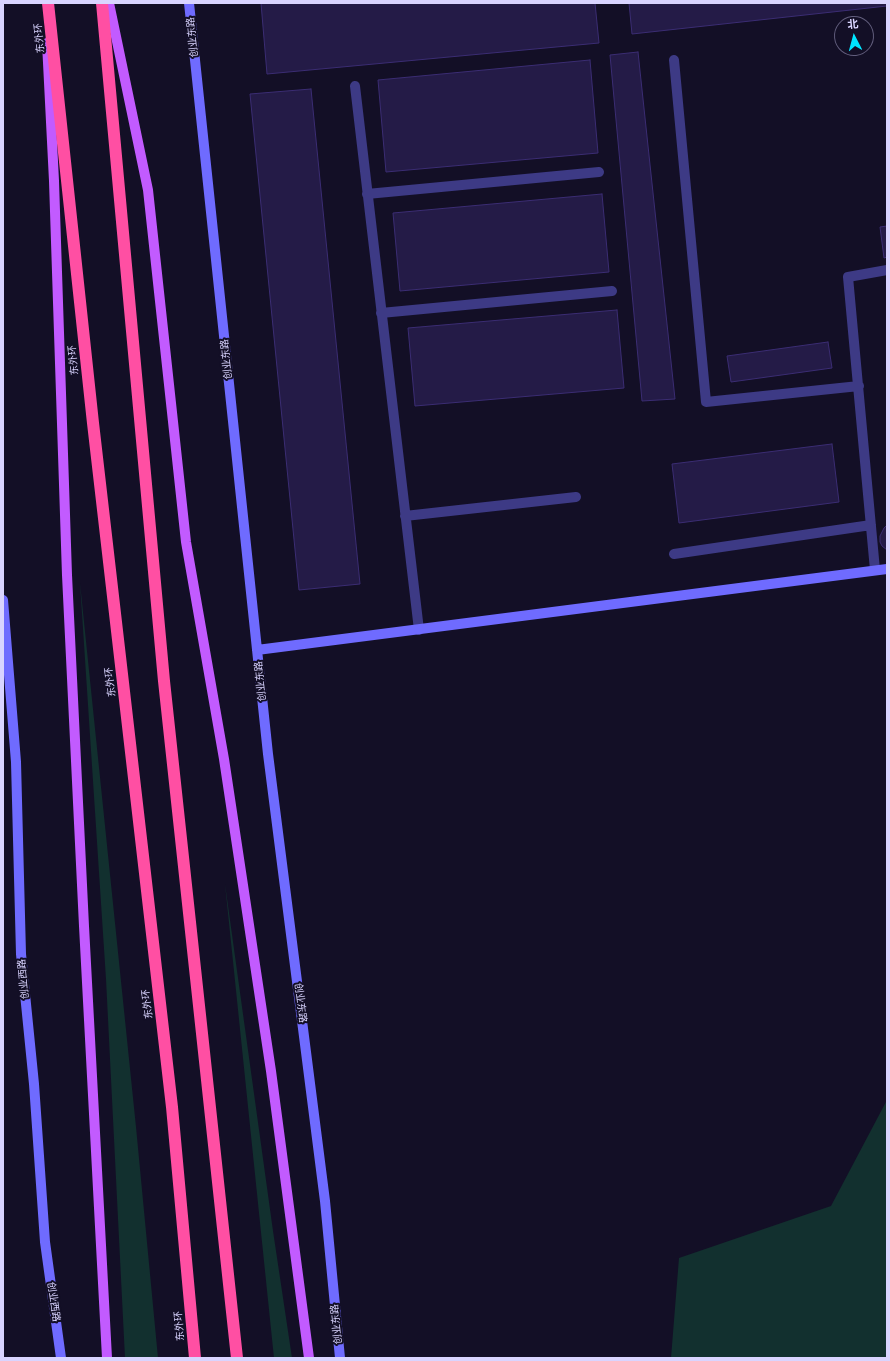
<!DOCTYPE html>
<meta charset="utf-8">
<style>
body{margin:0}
#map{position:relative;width:890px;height:1361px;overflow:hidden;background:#130f26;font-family:Roboto,"Noto Sans SC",sans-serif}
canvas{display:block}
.frame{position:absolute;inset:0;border:4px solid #d9d4ff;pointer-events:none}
.north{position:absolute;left:834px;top:16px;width:40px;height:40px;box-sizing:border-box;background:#130f26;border:1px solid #625e7d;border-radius:50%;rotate:354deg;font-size:11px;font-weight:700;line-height:16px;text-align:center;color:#d9d4ff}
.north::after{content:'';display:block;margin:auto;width:14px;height:18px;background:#00e5ff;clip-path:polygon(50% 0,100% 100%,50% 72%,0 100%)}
</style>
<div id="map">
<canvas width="890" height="1361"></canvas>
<div class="frame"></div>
<div class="north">北</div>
</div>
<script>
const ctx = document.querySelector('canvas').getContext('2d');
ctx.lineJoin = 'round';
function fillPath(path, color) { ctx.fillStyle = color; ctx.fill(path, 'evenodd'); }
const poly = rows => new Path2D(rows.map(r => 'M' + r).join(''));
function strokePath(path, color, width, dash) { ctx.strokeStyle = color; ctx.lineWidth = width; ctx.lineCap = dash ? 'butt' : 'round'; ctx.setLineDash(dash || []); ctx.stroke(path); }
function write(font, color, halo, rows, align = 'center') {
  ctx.font = font + ' Roboto,"Noto Sans SC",sans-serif'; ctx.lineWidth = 4; ctx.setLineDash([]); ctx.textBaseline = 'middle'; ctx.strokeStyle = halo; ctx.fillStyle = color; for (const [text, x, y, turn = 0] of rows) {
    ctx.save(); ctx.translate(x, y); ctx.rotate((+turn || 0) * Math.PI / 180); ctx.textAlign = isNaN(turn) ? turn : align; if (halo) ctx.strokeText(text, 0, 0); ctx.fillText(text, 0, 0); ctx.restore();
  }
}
fillPath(poly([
 [80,583,136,1127,158,1358,125,1358,106,979],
 [225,884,273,1231,292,1358,274,1358],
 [887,1100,887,1358,671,1358,679,1258,831,1206]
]), '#12302f');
const building = poly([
 [261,3,595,3,599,43,267,74,261,3],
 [629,3,887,3,887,6,632,34,629,3],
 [638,52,675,399,642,401,610,55,638,52],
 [590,60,598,153,386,172,378,80,590,60],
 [311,89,360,584,299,590,250,94,311,89],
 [602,194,609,272,400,291,393,213,602,194],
 [887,226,887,257,884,258,880,227,887,226],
 [617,310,624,388,415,406,408,328,617,310],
 [828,342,832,368,731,382,727,356,828,342],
 [832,444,839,502,679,523,672,464,832,444],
 [887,525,887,550,882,546,880,542,880,536,884,528,887,525]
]);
fillPath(building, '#241b47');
strokePath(building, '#3b2d73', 1);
strokePath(poly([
 [674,60,706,402,859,386],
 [355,86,419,630],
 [367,194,599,172],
 [381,313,612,291],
 [405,516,576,497],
 [674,554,871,525],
 [875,570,848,277,887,270]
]), '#3d3a85', 10);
strokePath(poly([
 [189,3,268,754,325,1201,340,1358],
 [3,600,16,762,21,954,34,1084,45,1242,61,1358],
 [257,650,887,569]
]), '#6f6bff', 10);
strokePath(poly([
 [109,3,148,190,186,542,224,759,271,1071,309,1358],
 [47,43,54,181,67,575,84,926,107,1358]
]), '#c25bff', 10);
strokePath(poly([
 [48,3,93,423,172,1107,195,1358],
 [102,3,164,681,237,1358]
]), '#ff4fa3', 12);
write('10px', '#d9d4ff', '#130f26', [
 ["创业东路",193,37,-96],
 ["东外环",40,38,-96],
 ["创业东路",227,359,-96],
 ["东外环",74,360,-96],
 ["创业东路",261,681,-96],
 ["东外环",111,682,-97],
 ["创业西路",24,979,-95],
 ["创业东路",300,1003,83],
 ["东外环",148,1004,-97],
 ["创业西路",53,1302,82],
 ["创业东路",337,1324,-96],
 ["东外环",180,1326,-95]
]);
</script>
